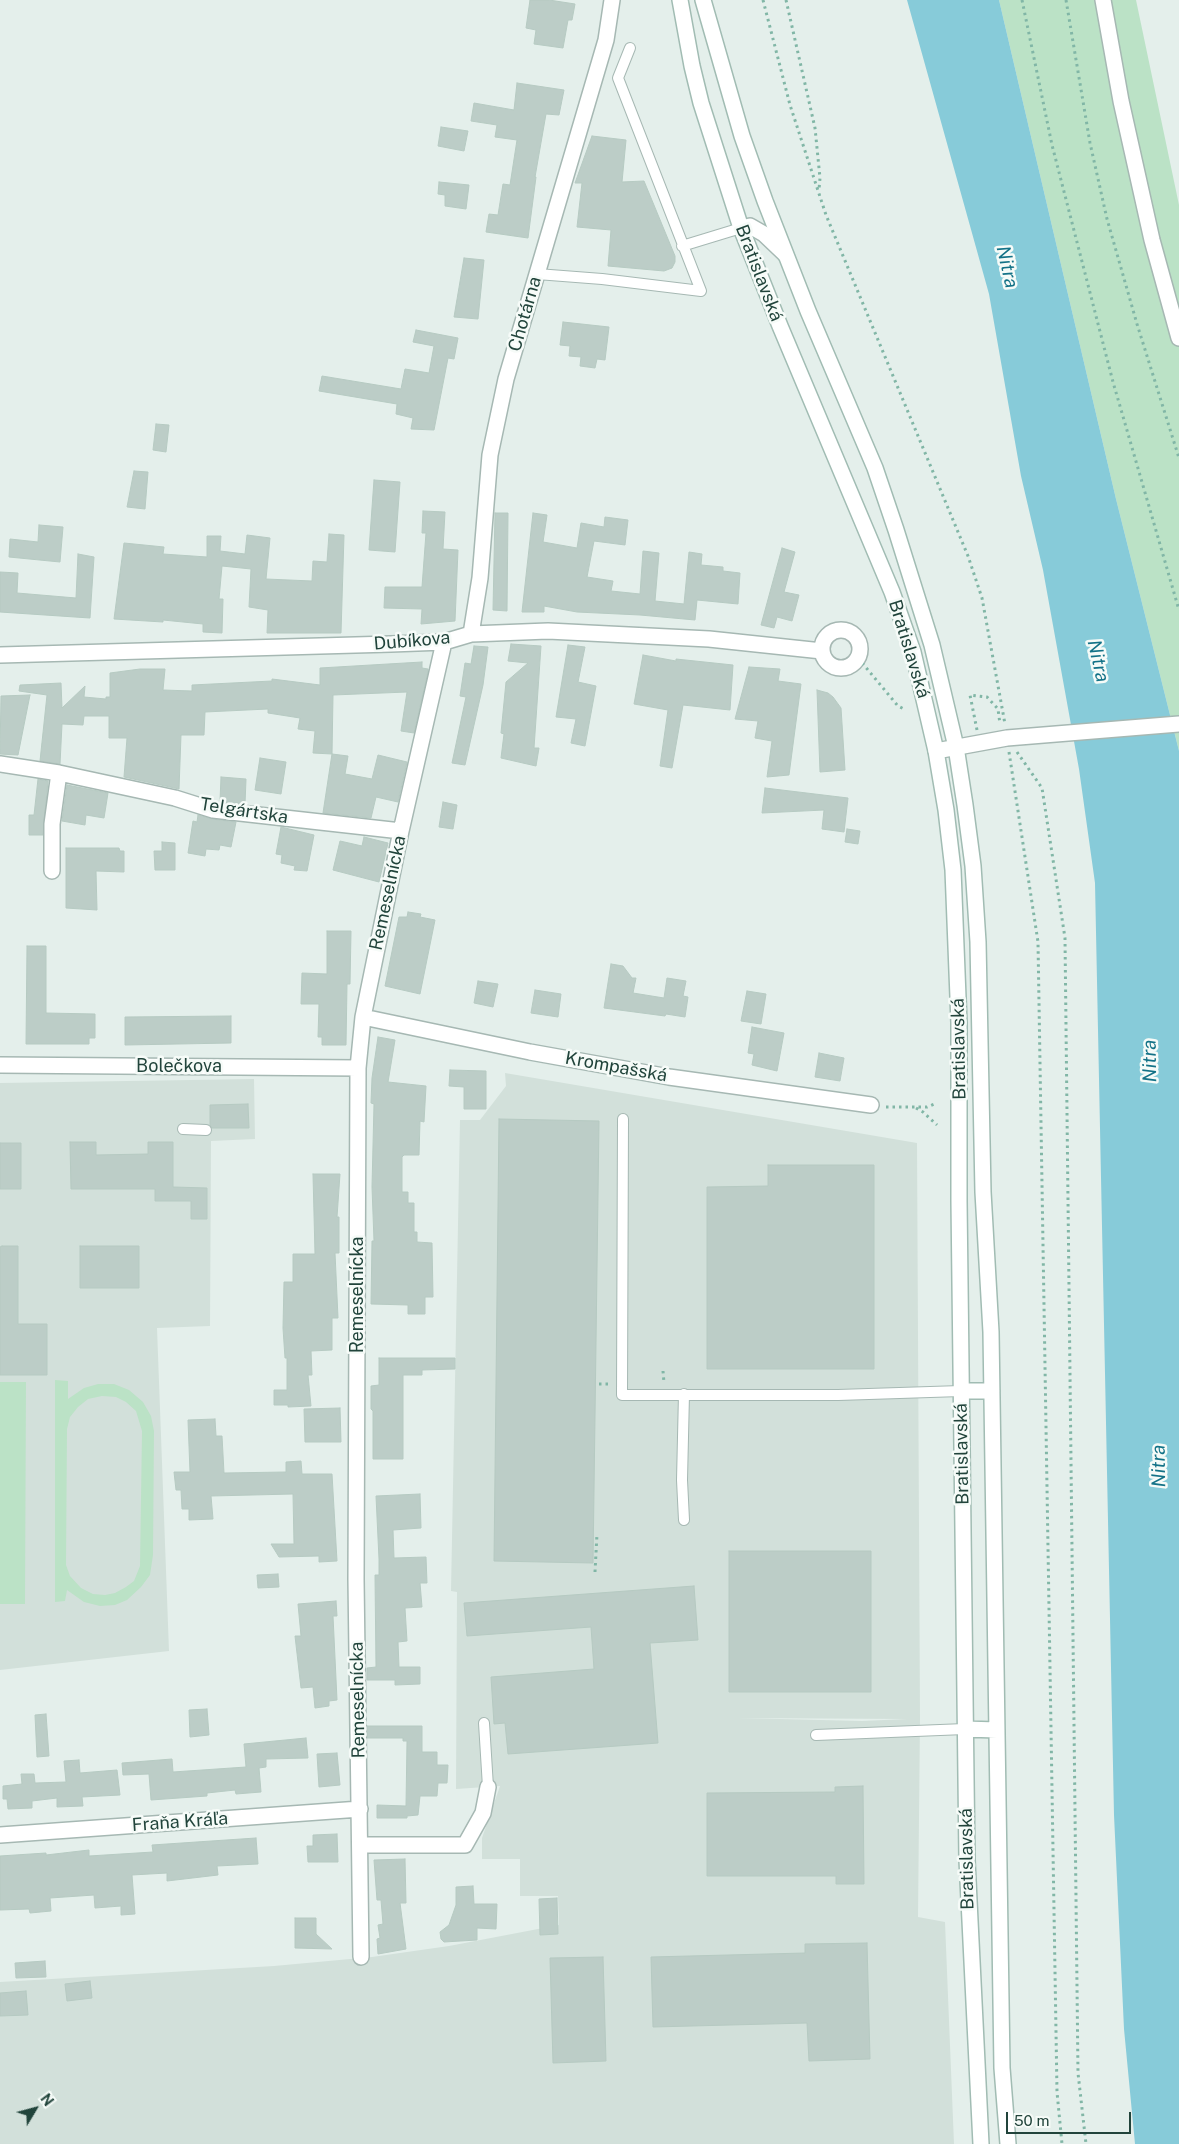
<!DOCTYPE html>
<meta charset="utf-8">
<style>
body{margin:0}
#map{position:relative;width:1179px;height:2144px;overflow:hidden;background:#e4efeb;font-family:"Public Sans",sans-serif}
canvas{display:block}
.north{position:absolute;left:10px;top:2084px;width:50px;height:50px;-webkit-text-stroke:4px #f6fbf8;paint-order:stroke;rotate:53deg;font-size:14px;font-weight:700;line-height:20px;text-align:center;color:#21443b}
.north::after{content:'';display:block;margin:auto;width:18px;height:22px;background:#21443b;clip-path:polygon(50% 0,100% 100%,50% 72%,0 100%)}
.scale{position:absolute;left:1006px;top:2112px;width:125px;height:22px;box-sizing:border-box;border:2px solid #21443b;border-top:0;padding-left:6px;font-size:15px;line-height:18px;white-space:nowrap;color:#21443b;-webkit-text-stroke:4px #f6fbf8;paint-order:stroke}
</style>
<div id="map">
<canvas width="1179" height="2144"></canvas>
<div class="north">N</div>
<div class="scale">50 m</div>
</div>
<script>
const ctx = document.querySelector('canvas').getContext('2d');
ctx.lineJoin = 'round';
function fillPath(path, color) { ctx.fillStyle = color; ctx.fill(path, 'evenodd'); }
const poly = rows => new Path2D(rows.map(r => 'M' + r).join(''));
function strokePath(path, color, width, dash) { ctx.strokeStyle = color; ctx.lineWidth = width; ctx.lineCap = dash ? 'butt' : 'round'; ctx.setLineDash(dash || []); ctx.stroke(path); }
function write(font, color, halo, rows, align = 'center') {
  ctx.font = font + ' "Public Sans",sans-serif'; ctx.lineWidth = 5; ctx.setLineDash([]); ctx.textBaseline = 'middle'; ctx.strokeStyle = halo; ctx.fillStyle = color; for (const [text, x, y, turn = 0] of rows) {
    ctx.save(); ctx.translate(x, y); ctx.rotate((+turn || 0) * Math.PI / 180); ctx.textAlign = isNaN(turn) ? turn : align; if (halo) ctx.strokeText(text, 0, 0); ctx.fillText(text, 0, 0); ctx.restore();
  }
}
fillPath(poly([
 [505,1073,917,1143,920,1718,918,1917,945,1922,954,2144,0,2144,0,1982,274,1966,372,1957,449,1946,559,1925,558,1896,520,1896,520,1859,482,1859,482,1838,500,1786,456,1789,457,1592,451,1591,460,1120,480,1120,506,1086],
 [739,1718,740,1718,907,1719,862,1721],
 [254,1079,255,1139,211,1141,210,1326,157,1328,169,1651,0,1670,0,1083]
]), '#d2e0da');
fillPath(poly([
 [999,0,1136,0,1179,205,1179,751,1116,499],
 [55,1380,68,1381,68,1399,84,1388,98,1384,114,1384,129,1390,143,1402,151,1416,154,1431,153,1555,150,1575,141,1587,127,1600,115,1605,100,1606,84,1602,67,1590,65,1601,55,1602],
 [102,1396,116,1397,126,1402,136,1411,142,1431,140,1566,134,1581,126,1587,115,1593,105,1595,93,1594,81,1588,70,1576,66,1565,67,1429,70,1417,78,1407,88,1399],
 [0,1382,26,1382,25,1604,0,1604]
]), '#bbe2c6');
fillPath(poly([
 [907,0,999,0,1116,499,1179,751,1179,2144,1135,2144,1124,2029,1114,1815,1095,883,1079,769,1043,570,1021,476,989,294]
]), '#87cbd9');
const building = poly([
 [530,0,549,0,575,4,572,20,568,20,563,48,534,44,536,30,526,28,530,0],
 [517,83,564,90,559,115,546,114,535,177,536,177,528,238,486,232,489,214,498,215,503,184,510,185,517,140,495,137,497,125,471,121,474,103,514,110,517,83],
 [441,127,468,131,464,151,438,146,441,127],
 [592,136,626,140,622,182,644,181,675,256,675,262,672,268,664,271,608,266,611,230,577,227,582,183,575,183,592,136],
 [439,182,469,185,466,209,445,206,445,195,438,194,439,182],
 [464,258,484,260,478,319,454,317,464,258],
 [563,322,609,327,605,360,597,359,595,368,580,366,581,357,569,356,570,346,560,345,563,322],
 [416,330,458,338,454,359,448,358,434,430,411,429,413,418,396,414,397,404,319,391,322,376,401,389,405,369,429,373,434,346,413,342,416,330],
 [156,424,169,425,166,452,153,450,156,424],
 [134,471,148,472,145,509,127,507,134,471],
 [374,480,400,482,395,552,369,550,374,480],
 [423,511,445,512,443,549,458,550,455,621,421,624,422,609,384,608,385,587,422,587,426,533,422,533,423,511],
 [495,513,508,513,507,611,493,610,495,513],
 [533,513,547,515,543,542,577,548,581,523,604,527,605,517,628,520,625,545,594,541,587,577,613,581,611,591,640,594,643,551,659,553,655,601,684,604,689,552,702,554,701,565,723,567,723,571,740,573,738,604,697,600,695,620,640,615,577,612,544,606,544,612,522,612,533,513],
 [39,525,63,527,60,562,9,557,10,539,38,542,39,525],
 [329,534,344,535,341,633,267,633,268,610,249,607,251,569,222,566,219,599,223,599,222,633,203,632,203,624,163,620,163,622,114,619,124,543,164,547,163,554,207,557,207,536,221,536,220,551,245,554,247,535,270,538,266,579,312,581,313,561,327,562,329,534],
 [782,548,795,552,784,592,799,595,792,621,777,617,774,628,761,625,782,548],
 [78,554,94,557,90,618,0,612,0,572,18,573,17,593,76,598,78,554],
 [511,644,541,646,534,748,539,748,536,766,501,758,504,734,501,733,506,682,528,663,508,661,511,644],
 [568,645,585,647,578,682,596,686,585,746,571,743,576,719,556,717,568,645],
 [474,646,488,647,483,685,465,765,452,763,466,697,460,696,465,663,471,664,474,646],
 [643,655,676,661,676,659,733,665,730,710,683,705,672,768,660,766,668,710,634,704,643,655],
 [422,662,422,668,428,669,428,672,414,733,401,731,407,692,333,695,332,754,313,753,315,731,298,729,300,718,268,713,268,709,205,712,204,735,181,735,179,789,124,777,127,738,109,738,109,716,84,716,83,725,62,724,60,764,40,761,47,695,19,691,20,685,61,683,62,708,85,686,84,697,106,699,106,697,110,697,110,673,140,669,165,669,163,690,192,691,192,685,272,681,272,679,320,685,320,668,422,662],
 [749,667,780,669,778,681,801,684,789,775,767,777,772,741,755,738,758,721,735,719,749,667],
 [817,690,828,693,833,697,841,708,845,770,820,772,817,690],
 [30,695,18,755,0,754,1,696,30,695],
 [332,754,348,756,345,774,372,779,378,755,407,762,398,802,376,797,371,818,323,813,332,754],
 [260,758,286,762,281,794,255,790,260,758],
 [221,777,246,779,245,804,220,801,221,777],
 [38,779,48,781,43,835,29,835,29,815,34,815,38,779],
 [67,785,108,793,104,818,86,815,85,825,62,821,67,785],
 [765,788,848,798,844,832,822,829,824,810,762,813,765,788],
 [443,802,457,805,453,829,439,827,443,802],
 [198,815,212,819,236,822,231,847,220,845,219,850,206,849,205,856,188,853,193,821,197,822,198,815],
 [281,827,314,835,307,871,294,870,295,866,281,863,282,855,276,854,281,827],
 [847,829,860,831,858,844,845,842,847,829],
 [364,837,388,843,379,882,333,870,340,841,362,846,364,837],
 [162,842,175,843,175,870,155,870,154,851,162,851,162,842],
 [66,848,119,848,120,851,124,851,124,872,96,871,97,910,66,908,66,848],
 [408,912,421,914,420,917,435,920,420,994,385,986,399,917,407,917,408,912],
 [327,931,351,931,350,984,347,984,346,1045,322,1045,322,1037,318,1037,319,1004,301,1004,302,973,327,974,327,931],
 [27,946,46,946,46,1013,95,1014,95,1038,89,1038,89,1044,26,1044,27,946],
 [611,964,623,966,632,978,636,978,633,993,664,998,667,978,686,981,683,996,688,997,685,1017,666,1014,665,1016,604,1008,611,964],
 [478,981,498,984,493,1007,474,1003,478,981],
 [535,990,561,994,558,1017,531,1013,535,990],
 [747,991,766,994,761,1024,741,1021,747,991],
 [231,1016,231,1043,125,1045,125,1017,231,1016],
 [752,1027,784,1033,777,1071,752,1065,754,1054,748,1053,752,1027],
 [378,1037,395,1040,388,1082,426,1086,424,1122,420,1121,419,1155,404,1155,402,1157,402,1192,408,1192,408,1203,414,1203,414,1232,417,1232,417,1242,432,1243,433,1297,425,1297,425,1314,408,1314,408,1305,371,1304,372,1241,374,1241,372,1187,374,1104,371,1103,372,1078,378,1037],
 [819,1053,844,1058,840,1081,815,1077,819,1053],
 [450,1070,486,1071,486,1109,464,1109,464,1087,449,1086,450,1070],
 [248,1104,249,1128,212,1128,210,1125,210,1105,248,1104],
 [499,1119,599,1121,593,1563,494,1561,499,1119],
 [70,1142,96,1142,96,1155,148,1154,148,1142,173,1142,173,1187,207,1188,207,1219,191,1219,191,1201,155,1201,155,1189,71,1189,70,1142],
 [0,1143,21,1143,21,1189,0,1189,0,1143],
 [768,1165,874,1165,874,1369,707,1369,707,1187,768,1186,768,1165],
 [313,1174,340,1174,337,1217,339,1217,339,1253,335,1253,338,1318,332,1318,332,1350,311,1351,312,1375,308,1375,311,1406,288,1407,288,1405,274,1405,274,1390,287,1390,287,1358,285,1358,283,1328,284,1282,293,1282,293,1254,315,1254,313,1174],
 [2,1246,18,1246,18,1324,47,1324,47,1375,0,1375,0,1247,2,1246],
 [80,1246,139,1246,139,1288,80,1288,80,1246],
 [379,1358,455,1358,455,1369,422,1370,422,1375,403,1375,403,1459,373,1459,373,1411,371,1409,371,1386,379,1385,379,1358],
 [340,1408,341,1442,305,1442,304,1409,340,1408],
 [215,1419,216,1436,222,1436,224,1473,286,1472,286,1462,301,1461,302,1474,332,1474,337,1561,319,1562,319,1556,279,1557,271,1544,294,1544,293,1494,211,1496,213,1519,189,1520,189,1509,182,1509,181,1490,176,1490,174,1472,190,1472,188,1420,215,1419],
 [420,1494,421,1528,393,1530,394,1558,426,1557,427,1583,420,1583,422,1607,405,1608,407,1641,398,1642,399,1667,420,1667,420,1684,395,1685,395,1680,367,1680,367,1668,376,1667,375,1575,379,1575,379,1559,376,1496,420,1494],
 [729,1551,871,1551,871,1692,729,1692,729,1551],
 [278,1574,279,1587,258,1588,257,1575,278,1574],
 [694,1586,698,1640,650,1643,658,1743,508,1754,505,1723,494,1724,491,1677,594,1669,591,1627,467,1636,464,1603,694,1586],
 [336,1601,337,1616,333,1616,337,1700,329,1701,329,1706,315,1708,313,1687,301,1688,295,1636,301,1636,298,1604,336,1601],
 [207,1709,209,1735,190,1737,189,1710,207,1709],
 [46,1714,49,1756,37,1757,35,1715,46,1714],
 [367,1726,422,1726,422,1752,437,1752,437,1765,448,1765,447,1783,438,1783,437,1796,420,1796,418,1815,407,1816,407,1818,377,1818,377,1805,406,1806,407,1741,403,1741,403,1738,367,1738,367,1726],
 [306,1738,308,1758,266,1759,266,1767,259,1768,261,1792,236,1794,235,1790,207,1793,207,1796,151,1800,149,1774,123,1775,122,1763,172,1759,173,1772,246,1767,244,1744,306,1738],
 [337,1753,340,1785,319,1787,317,1754,337,1753],
 [79,1760,80,1773,117,1770,120,1795,82,1797,83,1806,57,1807,57,1798,32,1801,32,1808,8,1809,7,1799,3,1799,3,1786,22,1784,21,1774,34,1774,35,1783,66,1782,64,1761,79,1760],
 [863,1786,864,1884,836,1884,836,1876,707,1876,707,1793,835,1792,835,1787,863,1786],
 [337,1834,338,1862,308,1862,307,1846,313,1846,313,1835,337,1834],
 [256,1838,258,1864,217,1866,218,1875,167,1881,167,1873,132,1875,135,1914,121,1915,121,1906,95,1908,94,1895,50,1898,51,1911,30,1913,29,1909,0,1910,0,1856,46,1853,46,1855,89,1850,89,1856,153,1852,152,1845,256,1838],
 [405,1859,406,1903,400,1903,406,1949,378,1954,377,1939,380,1938,378,1925,383,1924,381,1900,377,1900,374,1860,405,1859],
 [473,1886,474,1904,497,1904,496,1929,477,1928,477,1940,444,1942,441,1939,440,1932,449,1925,456,1905,456,1887,473,1886],
 [557,1898,558,1934,540,1935,539,1899,557,1898],
 [295,1918,316,1918,316,1934,332,1949,295,1948,295,1918],
 [867,1943,870,2059,809,2061,807,2023,653,2027,651,1957,805,1953,805,1944,867,1943],
 [603,1957,606,2061,553,2063,550,1958,603,1957],
 [45,1961,46,1977,16,1978,15,1963,45,1961],
 [90,1981,92,1998,67,2001,65,1984,90,1981],
 [26,1991,28,2015,0,2016,0,1993,26,1991]
]);
fillPath(building, '#bccdc7');
strokePath(building, '#b6cac2', 1);
const service = poly([
 [682,246,741,228],
 [537,274,602,279,701,291,618,78,630,48],
 [623,1119,622,1395,838,1395,961,1391],
 [183,1129,206,1130],
 [684,1520,682,1480,684,1394],
 [484,1723,488,1787],
 [816,1735,965,1729]
]);
const minor = poly([
 [1103,0,1121,101,1152,240,1179,338],
 [741,228,750,226,764,234,785,254],
 '822 649a19 19 0 1 1 38 0a19 19 0 1 1-38 0Z',
 [471,634,480,578,490,455,506,379,606,40,612,0],
 [0,655,391,644,444,642,471,634,548,631,709,639,822,651],
 [936,751,1007,738,1179,724],
 [0,764,59,773,175,798,213,810,401,831],
 [52,871,52,824,59,773],
 [363,1017,530,1052,669,1077,871,1105],
 [0,1065,358,1068],
 [0,1835,360,1809],
 [360,1845,465,1845,483,1813,488,1787],
 [361,1957,356,1579,358,1068,363,1017,401,831,444,642]
]);
const secondary = poly([
 [680,0,692,66,701,103,741,228,780,326,892,592,913,652,936,751,946,810,953,870,959,1023,959,1201,967,1860,981,2144],
 [703,0,742,136,765,201,808,311,875,468,896,530,932,645,956,747,965,805,973,866,978,942,983,1192,991,1332,1002,2068,1008,2144],
 [961,1391,992,1391],
 [965,1729,997,1730]
]);
strokePath(service, '#a6b8b3', 12);
strokePath(minor, '#a6b8b3', 18);
strokePath(secondary, '#a1bcb3', 18);
strokePath(poly([
 [763,0,790,105,826,215,968,556,982,598,1005,724],
 [786,0,815,128,820,178,819,190],
 [1022,0,1052,145,1113,382,1179,610],
 [1066,0,1090,143,1107,219,1137,324,1179,458],
 [858,658,898,706,904,709],
 [977,730,970,695,987,697,998,709,1000,724],
 [1009,752,1038,942,1057,2092,1062,2144],
 [1017,752,1042,788,1065,938,1078,2073,1086,2144],
 [886,1107,927,1107,937,1103],
 [916,1108,923,1112,937,1125],
 [663,1371,664,1383],
 [599,1384,611,1384],
 [595,1572,597,1534]
]), '#81b6a6', 3, [2.5, 4]);
strokePath(service, '#fff', 10);
strokePath(minor, '#fff', 15);
strokePath(secondary, '#fff', 15);
write('18px', '#21443b', '#f6fbf8', [
 ["Bratislavská",759,273,69],
 ["Chotárna",525,314,-74],
 ["Dubíkova",412,641,-5],
 ["Bratislavská",909,649,73],
 ["Telgártska",244,811,9],
 ["Remeselnícka",388,893,-78],
 ["Bratislavská",959,1049,-91],
 ["Bolečkova",179,1066],
 ["Krompašská",616,1067,10],
 ["Remeselnícka",357,1295,-90],
 ["Bratislavská",962,1454,-91],
 ["Remeselnícka",358,1700,-91],
 ["Fraňa Kráľa",180,1822,-4],
 ["Bratislavská",967,1859,-91]
]);
write('italic 19px', '#137287', '#f6fbf8', [
 ["Nitra",1007,267,77],
 ["Nitra",1098,661,77],
 ["Nitra",1150,1061,-91],
 ["Nitra",1159,1466,-91]
]);
</script>
